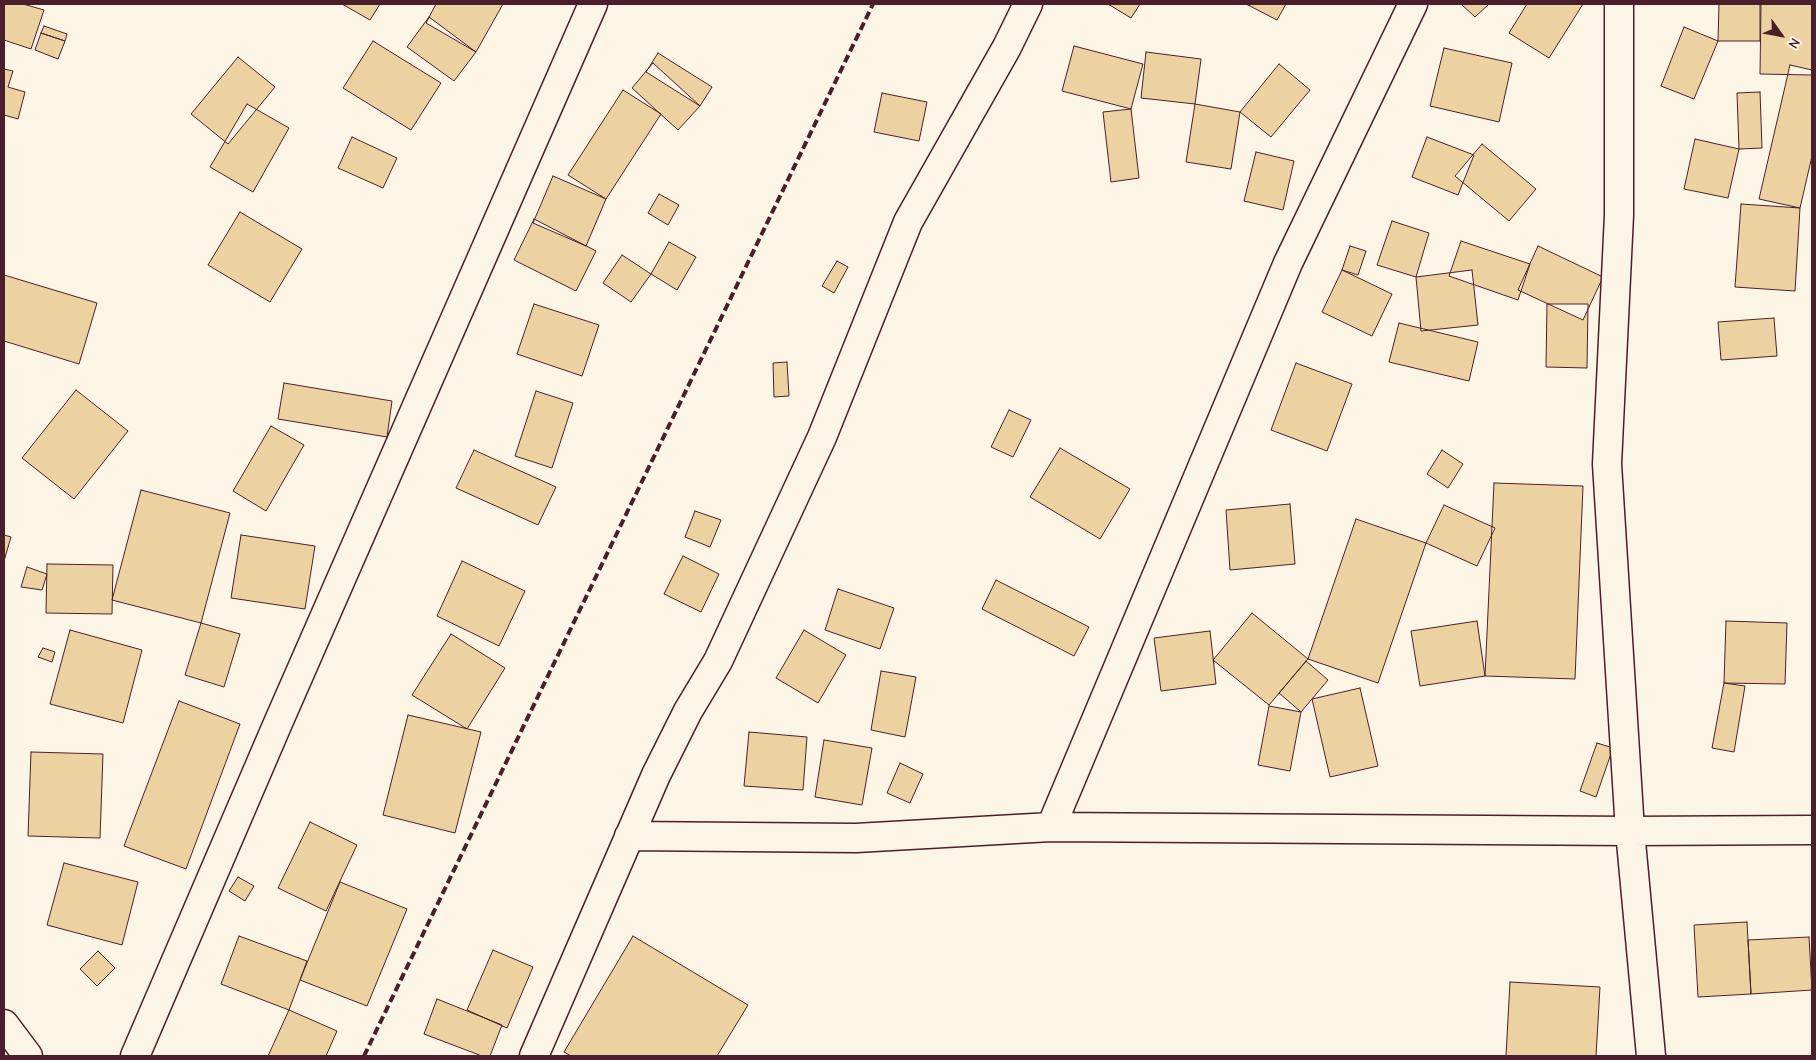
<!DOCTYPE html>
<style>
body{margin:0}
#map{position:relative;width:1816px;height:1060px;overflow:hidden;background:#fcf5e5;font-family:"Comic Neue",sans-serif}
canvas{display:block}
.frame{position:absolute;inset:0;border:5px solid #4a1f2b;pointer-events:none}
.north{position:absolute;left:1756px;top:10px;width:50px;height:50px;-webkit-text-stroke:4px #fcf5e5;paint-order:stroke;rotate:122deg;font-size:14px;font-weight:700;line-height:20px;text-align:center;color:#4a1f2b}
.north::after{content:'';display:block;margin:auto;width:18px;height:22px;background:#4a1f2b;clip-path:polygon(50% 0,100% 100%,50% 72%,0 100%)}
</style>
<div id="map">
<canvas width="1816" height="1060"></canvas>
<div class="frame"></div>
<div class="north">N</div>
</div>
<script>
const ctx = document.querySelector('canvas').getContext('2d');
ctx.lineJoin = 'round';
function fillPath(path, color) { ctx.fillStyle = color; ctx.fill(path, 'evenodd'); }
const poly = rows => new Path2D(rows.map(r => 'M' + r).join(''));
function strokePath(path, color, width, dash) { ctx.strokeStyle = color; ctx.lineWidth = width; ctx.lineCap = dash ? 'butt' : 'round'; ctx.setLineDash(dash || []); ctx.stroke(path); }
const building = poly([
 [4,4,23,4,44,10,31,49,4,40,4,4],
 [342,4,380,4,370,20,342,4],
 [436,4,503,4,476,52,426,23,436,4],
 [1108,4,1140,4,1131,18,1108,4],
 [1246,4,1286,4,1277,20,1246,4],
 [1461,4,1489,4,1475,17,1461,4],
 [1527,4,1583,4,1549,58,1509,33,1527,4],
 [1719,4,1760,4,1760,41,1718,41,1719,4],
 [1761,4,1812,4,1812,75,1760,74,1761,4],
 [429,17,476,52,454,81,407,47,429,17],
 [44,26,67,34,65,41,41,33,44,26],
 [1684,27,1718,41,1694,99,1661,86,1684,27],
 [41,33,65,41,58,59,35,50,41,33],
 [373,41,441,83,411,130,343,88,373,41],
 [1074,46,1143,64,1131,109,1062,91,1074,46],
 [1444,48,1512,63,1499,122,1430,106,1444,48],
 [1146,52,1201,59,1195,104,1141,98,1146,52],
 [658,53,712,87,700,106,646,72,658,53],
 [238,57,275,87,228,144,191,114,238,57],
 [653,63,700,106,678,130,632,88,653,63],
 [1279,64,1310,90,1271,137,1240,112,1279,64],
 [1790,65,1812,70,1812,156,1800,208,1759,199,1790,65],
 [4,69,13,71,8,87,25,92,18,119,4,115,4,69],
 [623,90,661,114,606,199,568,175,623,90],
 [1760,92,1762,148,1739,149,1737,93,1760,92],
 [882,93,927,102,919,141,874,132,882,93],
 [247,104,289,128,253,192,210,167,247,104],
 [1195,104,1240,112,1231,169,1186,162,1195,104],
 [1131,109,1139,178,1111,182,1103,112,1131,109],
 [352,137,397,158,383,188,338,168,352,137],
 [1427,137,1474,155,1458,195,1412,177,1427,137],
 [1695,139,1739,149,1728,198,1684,189,1695,139],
 [1482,144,1536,189,1509,221,1455,176,1482,144],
 [1256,152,1294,161,1283,210,1244,201,1256,152],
 [553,176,606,199,586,246,533,223,553,176],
 [659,194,679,205,668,225,648,213,659,194],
 [1741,204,1800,208,1795,291,1735,287,1741,204],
 [240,212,302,249,270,302,208,265,240,212],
 [534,219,596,251,576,291,514,260,534,219],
 [1392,221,1429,233,1416,277,1377,265,1392,221],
 [1461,241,1530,264,1518,300,1449,276,1461,241],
 [669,242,696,257,677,290,651,274,669,242],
 [1350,246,1366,251,1358,275,1342,270,1350,246],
 [1538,246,1603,277,1583,320,1518,290,1538,246],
 [622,255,651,274,631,302,603,283,622,255],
 [837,261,848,267,834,293,822,286,837,261],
 [1342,270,1392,294,1372,336,1322,312,1342,270],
 [1472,270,1478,325,1421,331,1416,277,1472,270],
 [4,275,97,303,79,364,4,341,4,275],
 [534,304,599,325,582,376,517,354,534,304],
 [1547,304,1588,304,1587,368,1546,367,1547,304],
 [1774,318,1777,356,1721,360,1718,322,1774,318],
 [1399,323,1478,342,1469,381,1389,362,1399,323],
 [787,362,789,396,774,397,773,363,787,362],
 [1296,363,1352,384,1327,451,1271,430,1296,363],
 [284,383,392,401,387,437,278,419,284,383],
 [76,390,128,431,74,499,22,458,76,390],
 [536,391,573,403,552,468,515,456,536,391],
 [1009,410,1031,420,1013,457,991,447,1009,410],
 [271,426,304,445,266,511,233,491,271,426],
 [1060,448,1130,489,1100,539,1030,497,1060,448],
 [474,450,556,487,538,525,456,488,474,450],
 [1442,450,1463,464,1448,488,1427,474,1442,450],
 [1494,483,1583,486,1575,679,1485,676,1494,483],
 [141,490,230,513,201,623,112,600,141,490],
 [1290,504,1295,564,1230,570,1226,510,1290,504],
 [1444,505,1495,528,1477,566,1426,543,1444,505],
 [695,511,721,520,710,547,685,537,695,511],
 [1356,519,1426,543,1378,683,1308,659,1356,519],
 [4,535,11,537,4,561,4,535],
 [241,535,315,546,305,609,231,598,241,535],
 [683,556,719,574,701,612,664,594,683,556],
 [462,561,525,591,499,646,437,616,462,561],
 [47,564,113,565,112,614,46,613,47,564],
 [27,567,47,574,42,590,21,587,27,567],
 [996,580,1089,627,1074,656,982,609,996,580],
 [838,589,894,608,880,649,825,630,838,589],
 [1252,613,1308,659,1269,705,1213,660,1252,613],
 [1477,621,1485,676,1420,686,1411,631,1477,621],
 [1726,621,1787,623,1785,684,1724,683,1726,621],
 [201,623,240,634,224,687,185,675,201,623],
 [70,630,142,650,123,723,50,704,70,630],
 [804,630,846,655,818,703,776,678,804,630],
 [1210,631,1216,684,1161,691,1154,638,1210,631],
 [451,634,505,668,467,729,412,695,451,634],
 [43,648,55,652,52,662,38,657,43,648],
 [1306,661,1328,680,1301,712,1279,693,1306,661],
 [881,671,916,677,905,737,871,730,881,671],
 [1724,683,1745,686,1734,752,1712,748,1724,683],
 [1360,688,1378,766,1330,777,1312,699,1360,688],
 [179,701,240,724,186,869,124,846,179,701],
 [1269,706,1301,712,1290,771,1258,765,1269,706],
 [408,715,481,732,455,833,383,815,408,715],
 [749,732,807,737,803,790,744,786,749,732],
 [824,740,872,748,862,805,815,797,824,740],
 [1597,743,1613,748,1596,797,1580,791,1597,743],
 [31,752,103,754,100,838,28,836,31,752],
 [900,763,923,774,910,803,887,793,900,763],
 [310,822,357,845,326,911,278,888,310,822],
 [64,863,138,882,122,945,47,925,64,863],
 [238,877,254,886,245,901,229,891,238,877],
 [340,882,407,909,367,1006,300,980,340,882],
 [1747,922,1751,994,1698,997,1694,925,1747,922],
 [239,936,307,961,289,1010,221,984,239,936],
 [633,936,748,1005,717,1056,571,1056,564,1052,633,936],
 [1809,937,1812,990,1751,994,1748,940,1809,937],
 [493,950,533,967,507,1028,467,1010,493,950],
 [98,951,115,968,97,986,80,969,98,951],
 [1510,982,1600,987,1596,1056,1506,1056,1510,982],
 [437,999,502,1025,490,1056,482,1056,424,1034,437,999],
 [289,1010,337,1031,326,1056,268,1056,289,1010]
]);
fillPath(building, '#edd2a1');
strokePath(building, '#4a1f2b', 1);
const street = poly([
 [1619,4,1619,215,1607,464,1630,831,1651,1056],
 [1051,827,1288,263,1413,4],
 [629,836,856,838,1051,827,1630,831,1812,830],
 [4,1024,28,1056],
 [135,1056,278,723,593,4],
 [534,1056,656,775,688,711,718,661,822,437,908,222,1007,47,1028,4]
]);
strokePath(street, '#4a1f2b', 31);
strokePath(street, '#fcf5e5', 28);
strokePath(poly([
 [364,1056,873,4]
]), '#4a1f2b', 4, [8, 4]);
</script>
